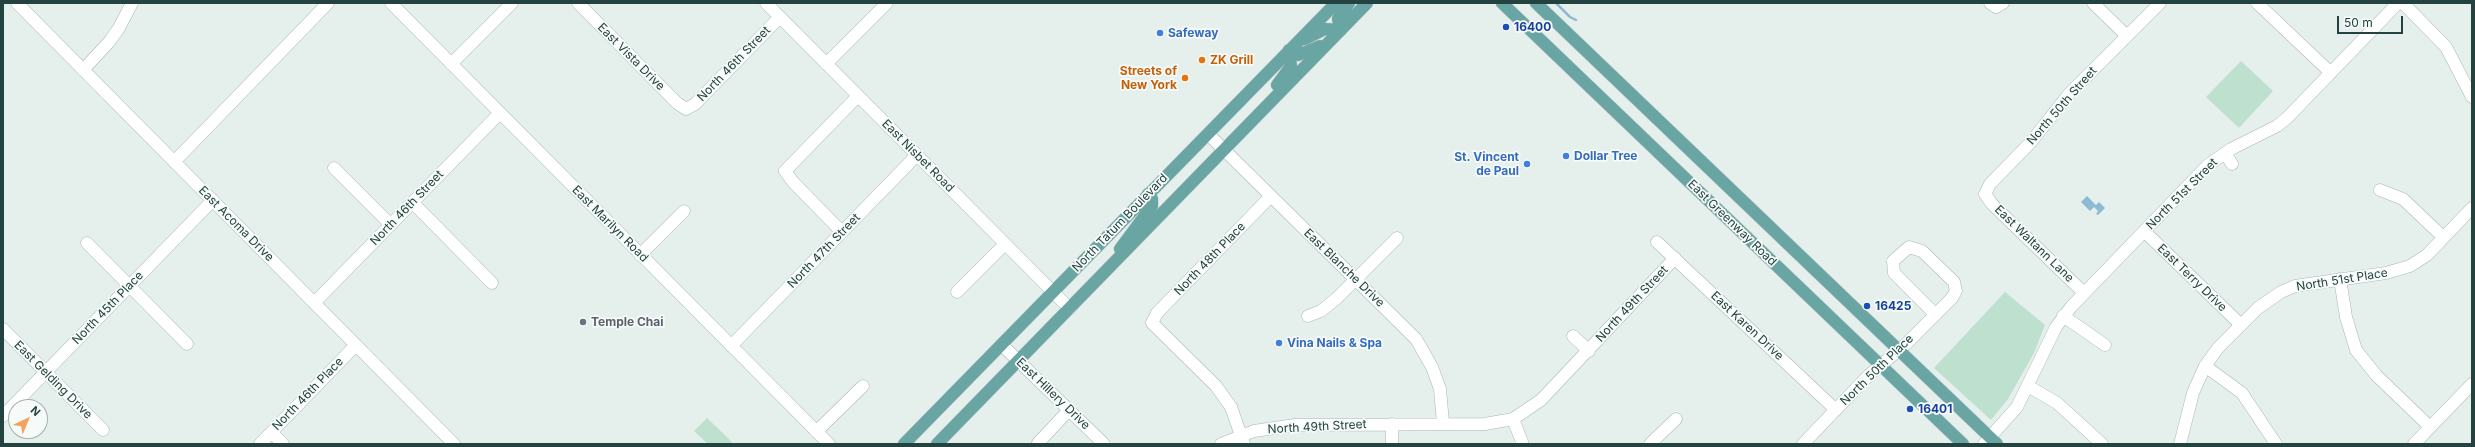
<!DOCTYPE html>
<style>
body{margin:0}
#map{position:relative;width:2475px;height:447px;overflow:hidden;background:#e5efec;font-family:Inter,sans-serif}
canvas{display:block}
.frame{position:absolute;inset:0;border:4px solid #234240;pointer-events:none}
.north{position:absolute;left:8px;top:399px;width:40px;height:40px;box-sizing:border-box;background:#f6fbf9;border:1px solid #a2b1af;border-radius:50%;rotate:44deg;font-size:11px;font-weight:700;line-height:16px;text-align:center;color:#234240}
.north::after{content:'';display:block;margin:auto;width:14px;height:18px;background:#f5a25d;clip-path:polygon(50% 0,100% 100%,50% 72%,0 100%)}
.scale{position:absolute;left:2337px;top:16px;width:66px;height:18px;box-sizing:border-box;border:2px solid #234240;border-top:0;padding-left:5px;font-size:12px;line-height:14px;white-space:nowrap;color:#234240;-webkit-text-stroke:3px #f6fbf9;paint-order:stroke}
</style>
<div id="map">
<canvas width="2475" height="447"></canvas>
<div class="frame"></div>
<div class="north">N</div>
<div class="scale">50 m</div>
</div>
<script>
const ctx = document.querySelector('canvas').getContext('2d');
ctx.lineJoin = 'round';
function fillPath(path, color) { ctx.fillStyle = color; ctx.fill(path, 'evenodd'); }
const poly = rows => new Path2D(rows.map(r => 'M' + r).join(''));
function strokePath(path, color, width, dash) { ctx.strokeStyle = color; ctx.lineWidth = width; ctx.lineCap = dash ? 'butt' : 'round'; ctx.setLineDash(dash || []); ctx.stroke(path); }
function write(font, color, halo, rows, align = 'center') {
  ctx.font = font + ' Inter,sans-serif'; ctx.lineWidth = 3.5; ctx.setLineDash([]); ctx.textBaseline = 'middle'; ctx.strokeStyle = halo; ctx.fillStyle = color; for (const [text, x, y, turn = 0] of rows) {
    ctx.save(); ctx.translate(x, y); ctx.rotate((+turn || 0) * Math.PI / 180); ctx.textAlign = isNaN(turn) ? turn : align; if (halo) ctx.strokeText(text, 0, 0); ctx.fillText(text, 0, 0); ctx.restore();
  }
}
fillPath(poly([
 [2241,61,2273,91,2239,128,2206,97],
 [2005,292,2045,325,2034,353,2008,399,1991,420,1934,368],
 [707,418,732,442,730,444,708,444,694,431]
]), '#bee0ce');
fillPath(poly([
 [2087,196,2096,205,2099,202,2105,208,2098,215,2096,214,2098,211,2094,207,2090,211,2081,202]
]), '#8dbad4');
strokePath(poly([
 [1556,3,1570,17,1576,20]
]), '#8dbad4', 2.5);
const minor = poly([
 [17,3,454,444],
 [391,3,829,444],
 [578,3,677,103,686,109,695,104,780,17],
 [766,3,1070,309],
 [1990,3,1996,7,2003,3],
 [2093,3,2127,36],
 [2257,3,2331,73],
 [2403,3,2446,47,2472,97],
 [451,64,512,3],
 [826,64,887,3],
 [83,70,109,42,119,28,132,3],
 [1208,134,1416,339,1432,367,1440,389,1443,423],
 [2225,153,2232,164],
 [174,162,328,3],
 [334,168,391,225],
 [2380,190,2403,199,2443,237],
 [413,203,492,283],
 [2144,231,2241,325],
 [842,232,793,182,785,171,858,96],
 [1657,242,1836,410],
 [87,243,187,344],
 [640,255,684,211],
 [2340,279,2346,317,2356,350,2376,375,2430,427],
 [957,292,1005,244],
 [2084,293,1992,204,1985,194,1990,184,2031,142,2069,94,2160,3],
 [314,303,500,113],
 [1308,316,1321,311,1337,298,1397,238],
 [2063,316,2105,345],
 [3,329,103,430],
 [1573,336,1589,351],
 [1002,345,1104,444],
 [731,346,917,155],
 [2205,366,2242,393,2276,444],
 [2028,386,2057,403,2102,444],
 [3,416,213,200],
 [1513,419,1522,442],
 [1392,424,1392,444],
 [816,432,863,386],
 [272,433,283,444],
 [1038,443,1069,410],
 [260,444,356,345],
 [1221,444,1254,431,1295,425,1485,424,1513,419,1541,400,1675,258],
 [1244,444,1231,407,1216,386,1152,323,1157,313,1271,196],
 [1650,444,1676,419],
 [1803,444,1869,375,1906,344,1952,298,1956,291,1954,282,1922,251,1909,247,1893,261,1894,273,1935,314],
 [1984,444,2017,407,2056,327,2071,307,2208,165,2231,149,2277,126,2287,118,2398,3],
 [2180,444,2193,393,2205,366,2218,348,2258,308,2281,292,2295,286,2386,273,2410,266,2427,255,2472,208],
 [2414,444,2472,384]
]);
const major = poly([
 [1502,3,1963,444],
 [1536,3,1997,444],
 [1341,30,1338,19,1349,3],
 [1305,39,1325,29,1341,30],
 [1289,50,1298,55,1320,46],
 [1277,85,1291,66,1289,50],
 [1120,249,1152,206,1152,199,1148,194],
 [904,444,1336,3],
 [937,444,1367,3]
]);
strokePath(minor, '#a7b8b5', 13);
strokePath(major, '#c1caca', 13);
strokePath(minor, '#fff', 12);
strokePath(major, '#69a5a2', 12);
for (const [x, y, r, color] of [
 [1506,27,4,"#1a4fb4"],
 [1160,33,4,"#3f7fe0"],
 [1202,60,4,"#e8710a"],
 [1185,78,4,"#e8710a"],
 [1566,156,4,"#3f7fe0"],
 [1527,164,4,"#3f7fe0"],
 [1867,306,4,"#1a4fb4"],
 [583,322,4,"#6b7280"],
 [1279,343,4,"#3f7fe0"],
 [1910,409,4,"#1a4fb4"]
]) { const dot = new Path2D(); dot.arc(x, y, r, 0, 2 * Math.PI); ctx.fillStyle = color; ctx.fill(dot); strokePath(dot, '#f6fbf9', 1.5); }
write('bold 12px', '#164399', '#f6fbf9', [
 ["16400",1514,27],
 ["16425",1875,306],
 ["16401",1918,409]
], 'left');
write('bold 12px', '#366cbe', '#f6fbf9', [
 ["Safeway",1168,33],
 ["Dollar Tree",1574,156],
 ["St. Vincent",1519,157,"right"],
 ["de Paul",1519,171,"right"],
 ["Vina Nails & Spa",1287,343]
], 'left');
write('12px', '#234240', '#f6fbf9', [
 ["East Vista Drive",631,57,45],
 ["North 46th Street",734,64,-46],
 ["North 50th Street",2062,106,-49],
 ["East Nisbet Road",918,156,45],
 ["North 51st Street",2182,194,-45],
 ["North 46th Street",407,208,-46],
 ["North Tatum Boulevard",1120,223,-46],
 ["East Greenway Road",1732,223,44],
 ["East Acoma Drive",236,224,45],
 ["East Marilyn Road",610,224,45],
 ["East Waltann Lane",2034,244,44],
 ["North 47th Street",824,251,-46],
 ["North 48th Place",1210,259,-46],
 ["East Blanche Drive",1344,268,44],
 ["East Terry Drive",2192,278,44],
 ["North 51st Place",2342,280,-9],
 ["North 49th Street",1632,304,-47],
 ["North 45th Place",108,308,-46],
 ["East Karen Drive",1747,326,43],
 ["North 50th Place",1877,370,-44],
 ["East Gelding Drive",53,380,45],
 ["North 46th Place",308,394,-46],
 ["East Hillery Drive",1053,394,44],
 ["North 49th Street",1317,427,-3]
]);
write('bold 12px', '#c56008', '#f6fbf9', [
 ["ZK Grill",1210,60],
 ["Streets of",1177,71,"right"],
 ["New York",1177,85,"right"]
], 'left');
write('bold 12px', '#5b616d', '#f6fbf9', [
 ["Temple Chai",591,322]
], 'left');
</script>
